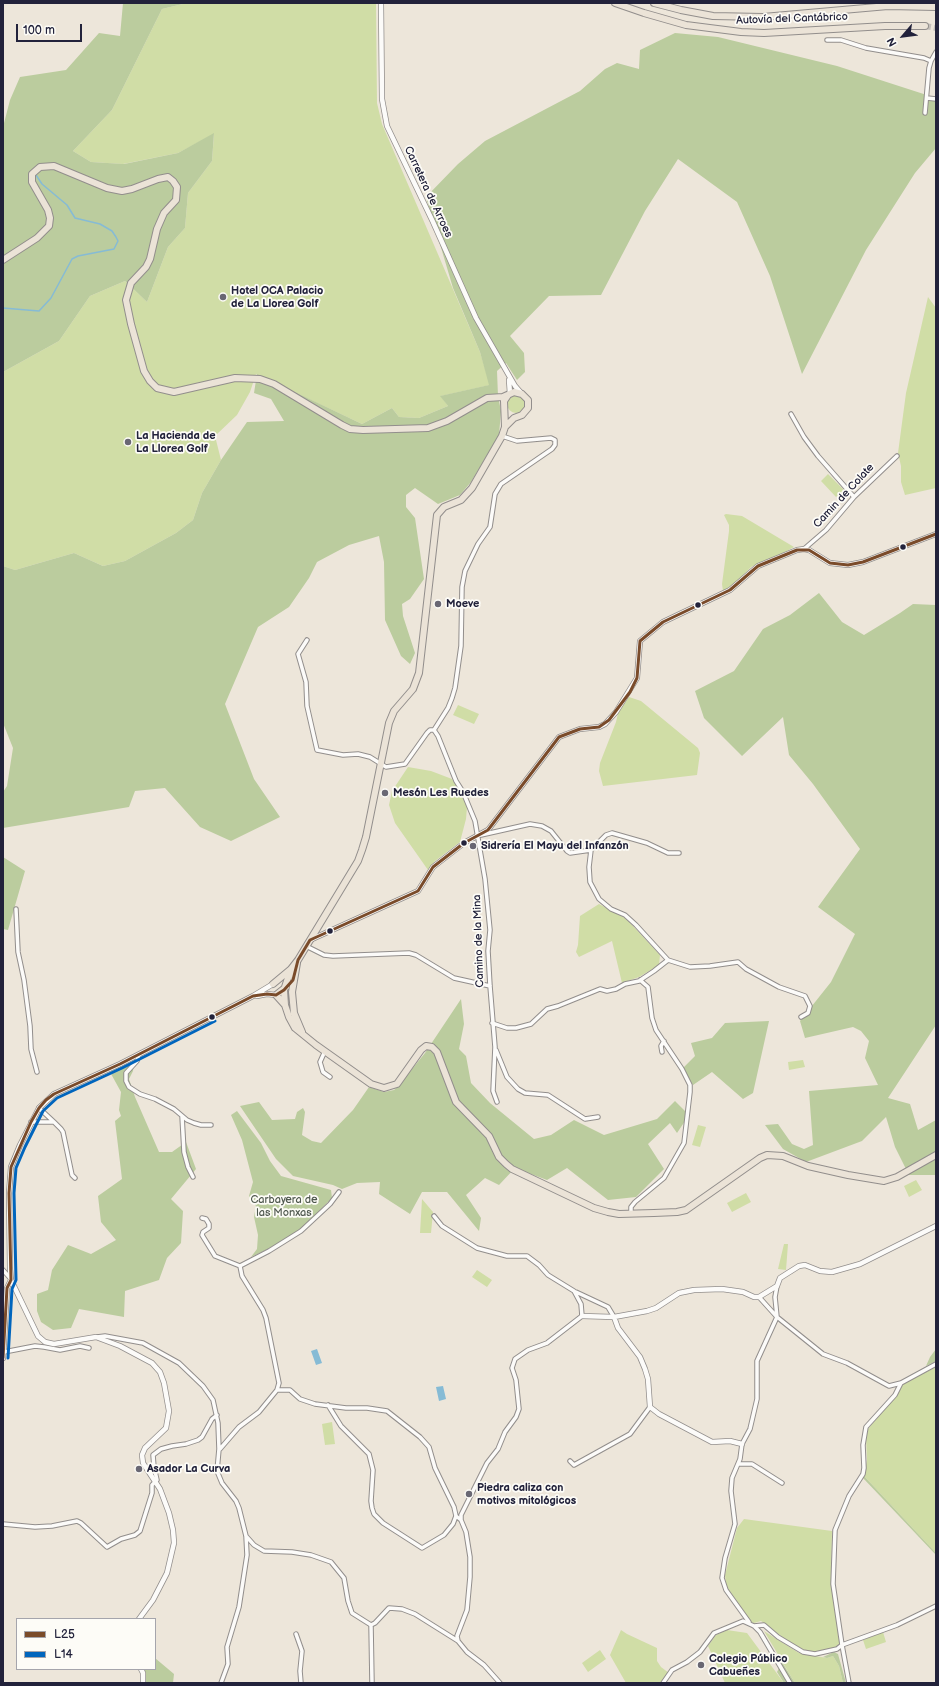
<!DOCTYPE html>
<meta charset="utf-8">
<style>
body{margin:0}
#map{position:relative;width:939px;height:1686px;overflow:hidden;background:#ede6da;font-family:"Balsamiq Sans",sans-serif}
canvas{display:block}
.frame{position:absolute;inset:0;border:4px solid #22223b;pointer-events:none}
.legend{position:absolute;left:16px;top:1618px;width:140px;height:52px;box-sizing:border-box;background:#fdfcf7;border:1px solid #a5a5ac;margin:0;padding:5px 7px;list-style:none;font-size:12px;color:#22223b}
.legend li{display:flex;align-items:center;gap:8px;height:20px}
.legend b{width:20px;border:1px solid #a5a5ac}
.north{position:absolute;left:883px;top:16px;width:40px;height:40px;-webkit-text-stroke:3px #fdfcf7;paint-order:stroke;rotate:242deg;font-size:11px;font-weight:700;line-height:16px;text-align:center;color:#22223b}
.north::after{content:'';display:block;margin:auto;width:14px;height:18px;background:#22223b;clip-path:polygon(50% 0,100% 100%,50% 72%,0 100%)}
.scale{position:absolute;left:16px;top:24px;width:66px;height:18px;box-sizing:border-box;border:2px solid #22223b;border-top:0;padding-left:5px;font-size:12px;line-height:14px;white-space:nowrap;color:#22223b;-webkit-text-stroke:3px #fdfcf7;paint-order:stroke}
</style>
<div id="map">
<canvas width="939" height="1686"></canvas>
<div class="frame"></div>
<ul class="legend">
<li><b style="height:5px;background:#7a4b2a"></b>L25</li>
<li><b style="height:5px;background:#0065bd"></b>L14</li>
</ul>
<div class="north">N</div>
<div class="scale">100 m</div>
</div>
<script>
const ctx = document.querySelector('canvas').getContext('2d');
ctx.lineJoin = 'round';
function fillPath(path, color) { ctx.fillStyle = color; ctx.fill(path, 'evenodd'); }
const poly = rows => new Path2D(rows.map(r => 'M' + r).join(''));
function strokePath(path, color, width, dash) { ctx.strokeStyle = color; ctx.lineWidth = width; ctx.lineCap = dash ? 'butt' : 'round'; ctx.setLineDash(dash || []); ctx.stroke(path); }
function write(font, color, halo, rows, align = 'center') {
  ctx.font = font + ' "Balsamiq Sans",sans-serif'; ctx.lineWidth = 3.5; ctx.setLineDash([]); ctx.textBaseline = 'middle'; ctx.strokeStyle = halo; ctx.fillStyle = color; for (const [text, x, y, turn = 0] of rows) {
    ctx.save(); ctx.translate(x, y); ctx.rotate((+turn || 0) * Math.PI / 180); ctx.textAlign = isNaN(turn) ? turn : align; if (halo) ctx.strokeText(text, 0, 0); ctx.fillText(text, 0, 0); ctx.restore();
  }
}
fillPath(poly([
 [187,3,376,3,377,103,382,124,480,352,490,385,441,396,448,406,419,418,399,417,392,408,362,424,256,374,250,392,237,415,215,436,221,460,202,493,193,520,176,533,125,561,103,566,74,553,15,570,3,566,3,372,59,341,90,296,125,281,147,302,168,247,185,228,188,193,212,161,214,134,178,153,123,164,91,162,73,151,112,110,162,9],
 [928,297,936,308,936,488,905,495,901,482,901,466,898,453,906,393],
 '507 404a9 9 0 1 1 18 0a9 9 0 1 1-18 0Z',
 [828,474,844,490,836,497,821,481],
 [726,514,742,516,794,547,778,556,766,560,751,567,736,583,723,591,722,584,729,531,729,525,724,515],
 [629,697,641,701,698,748,700,753,697,775,603,786,599,771,600,763,616,722,618,713],
 [458,705,479,714,474,724,453,715],
 [408,767,431,771,452,779,458,788,467,807,466,819,460,842,435,861,428,870,395,823,389,805,392,791],
 [599,904,625,918,633,926,660,955,659,965,639,977,622,983,612,941,579,957,576,952,578,945,580,916],
 [803,1060,805,1067,789,1070,788,1062],
 [698,1125,706,1127,700,1147,692,1145],
 [916,1180,922,1190,909,1197,904,1186],
 [746,1193,751,1202,732,1212,727,1203],
 [422,1199,433,1212,431,1233,420,1233],
 [784,1244,788,1244,786,1270,778,1269],
 [477,1270,492,1280,487,1287,472,1277],
 [936,1367,936,1553,864,1476,867,1460,866,1438,868,1429,897,1394,903,1384],
 [332,1422,335,1444,325,1445,322,1424],
 [744,1519,832,1531,831,1579,840,1643,836,1648,810,1653,789,1642,761,1621,754,1623,751,1622,726,1586,725,1575,737,1528],
 [621,1630,627,1634,657,1648,657,1661,661,1667,669,1673,663,1683,626,1683,610,1655],
 [727,1630,747,1633,784,1683,725,1683,708,1646,716,1635],
 [764,1631,799,1653,827,1658,833,1656,839,1666,843,1683,795,1683],
 [883,1632,886,1642,866,1649,863,1640],
 [600,1650,606,1659,588,1672,582,1663]
]), '#d0dda6');
fillPath(poly([
 [123,3,187,3,162,9,112,110,73,151,91,162,124,164,178,153,214,133,212,161,188,193,185,228,168,247,147,302,125,281,90,296,59,341,3,372,3,127,10,100,20,77,66,70,99,33,120,36],
 [675,33,718,37,837,66,936,98,936,148,915,173,866,250,802,374,770,276,737,202,678,159,645,211,601,295,549,296,510,336,524,353,525,372,517,380,506,363,497,371,498,396,501,411,499,435,471,482,460,495,438,504,415,488,406,495,406,507,415,518,424,579,410,599,402,604,403,616,415,653,410,664,401,656,385,620,384,562,379,536,349,545,317,562,309,578,289,607,258,627,225,704,254,779,280,817,231,841,200,827,165,788,135,791,129,807,3,828,3,792,7,786,13,748,3,723,3,566,15,570,74,553,103,566,125,561,176,533,193,520,202,493,221,460,247,422,284,421,271,399,254,393,257,374,362,424,392,408,399,417,419,418,448,406,440,396,489,385,480,352,453,288,426,197,458,164,485,141,580,91,605,69,617,63,639,69,640,50],
 [819,593,842,622,864,635,900,613,913,604,936,605,936,1025,888,1098,910,1104,918,1130,936,1120,936,1175,909,1175,895,1147,886,1117,862,1141,806,1162,783,1149,765,1125,778,1124,792,1144,804,1149,813,1145,809,1091,878,1085,865,1058,869,1041,861,1031,853,1027,805,1038,800,1021,831,982,855,934,818,907,860,849,813,784,789,755,783,717,742,756,704,718,695,691,734,671,763,629,790,615],
 [3,857,25,871,8,930,3,929],
 [461,999,464,1024,459,1049,466,1056,471,1083,490,1103,534,1139,551,1135,574,1120,604,1135,657,1119,675,1101,689,1115,677,1133,670,1123,648,1144,664,1169,636,1197,608,1200,567,1168,547,1180,515,1168,499,1185,485,1178,466,1195,481,1218,479,1231,447,1192,422,1192,410,1214,379,1194,380,1182,357,1183,342,1189,333,1185,293,1176,276,1159,240,1106,259,1102,272,1120,295,1119,297,1112,303,1108,305,1112,302,1135,312,1141,321,1143,353,1110,369,1087,384,1092,394,1090,400,1084,425,1053],
 [769,1021,753,1093,743,1099,712,1072,693,1085,683,1068,695,1056,691,1043,712,1038,725,1023],
 [134,1061,133,1071,129,1079,135,1097,159,1152,172,1152,186,1142,196,1169,171,1199,183,1211,181,1243,167,1258,159,1280,125,1291,124,1317,79,1309,71,1328,53,1330,41,1322,37,1311,37,1294,48,1290,52,1270,68,1245,91,1254,116,1240,101,1222,98,1196,122,1179,115,1121,121,1116,119,1110,121,1092,110,1072],
 [237,1111,261,1143,270,1161,281,1176,331,1190,332,1198,300,1230,268,1249,251,1257,257,1249,258,1235,254,1217,256,1206,249,1196,253,1182,242,1140,231,1115],
 [936,1349,936,1361,926,1366,930,1357],
 [864,1476,936,1553,936,1555,863,1478],
 [834,1652,838,1654,846,1683,843,1683,839,1666,833,1656,827,1658,823,1657],
 [155,1658,174,1674,173,1683,146,1683,146,1674,144,1669,155,1669],
 [782,1662,795,1683,784,1683,777,1672]
]), '#bbcc9e');
fillPath(poly([
 [317,1349,322,1363,316,1365,311,1351],
 [443,1386,446,1399,439,1401,436,1387]
]), '#86bbd5');
strokePath(poly([
 [3,308,39,311,51,298,72,259,78,256,114,249,118,241,116,237,112,231,100,224,75,218,67,205,42,184,36,175]
]), '#86bbd5', 1.5);
strokePath(poly([
 [925,26,936,28]
]), '#c4bfba', 6, [6, 3]);
const minor = poly([
 [827,40,841,40,866,48,924,58,931,61],
 [927,98,936,99],
 [925,113,929,68,931,61,936,52],
 [791,414,804,437,818,456,854,497],
 [804,549,826,530,854,497,897,456],
 [307,640,298,654,306,682,307,706,317,750,343,755,358,754,370,757,386,767,405,764,427,733,430,730,434,730,448,708,452,698,455,688,461,646,462,587,465,571,478,544,490,527,495,494,501,484,552,449,555,445,555,440,551,438,517,441,502,436],
 [434,730,438,736,456,781,463,792,475,821,485,879,490,930,488,951,490,986,495,1047,493,1091,497,1102],
 [481,835,530,824,542,826,551,831,567,851,570,853,591,850],
 [16,909,18,952,24,980,30,1026,31,1049,37,1072],
 [306,946,324,955,333,956,409,953,416,955,454,978,490,986],
 [668,960,636,925,625,915,611,909,599,899,590,882,589,867,591,850,606,835,612,833,647,843,668,853,679,853],
 [492,1023,507,1028,516,1028,531,1024,547,1009,558,1006,600,989,607,991,616,989,625,984,639,981,654,971,668,960,690,967,710,966,738,962,746,969,779,987,805,996,810,1006,808,1013,801,1017],
 [496,1050,507,1077,518,1089,525,1093,548,1095,585,1119,598,1117],
 [325,1051,320,1062,323,1072,330,1077],
 [662,1052,661,1046,664,1041],
 [139,1055,137,1061,126,1073,126,1081,129,1087,140,1094,155,1099,174,1109,187,1120,194,1123,201,1125,211,1125],
 [39,1108,54,1122],
 [182,1116,184,1152,188,1167,193,1177],
 [31,1122,54,1122,61,1129,63,1132,72,1175,75,1178],
 [631,1214,631,1207,635,1202,664,1178,684,1143,690,1092,690,1085,682,1069,656,1030,652,1018,648,987,640,980],
 [434,1216,442,1226,477,1248,507,1256,527,1256,539,1265,548,1275,574,1291,581,1304,582,1316,547,1343,528,1350,515,1359,512,1368,516,1380,519,1409,516,1417,505,1432,498,1449,487,1463,461,1515,461,1520,466,1532,470,1557,470,1577,467,1610,457,1636,458,1641,467,1652,484,1665,500,1683],
 [202,1218,206,1219,209,1224,209,1228,203,1232,202,1235,215,1256,240,1266],
 [3,1270,11,1279],
 [576,1292,608,1307,614,1317],
 [759,1297,777,1317,823,1354,847,1363,889,1386,901,1383,936,1364],
 [97,1337,105,1336,143,1343,179,1363,203,1386,213,1400,218,1423,219,1449,217,1471,222,1483,236,1501,239,1508,246,1536,247,1555,239,1607,227,1647,228,1664,221,1683],
 [44,1347,60,1350,80,1346,89,1348],
 [4,1352,35,1346,44,1347],
 [277,1390,279,1383,266,1318,263,1310,242,1276,240,1266,269,1251,301,1231,330,1204,339,1192],
 [328,1405,341,1426,369,1454,373,1470,371,1501,372,1508,374,1514,383,1523,422,1548,444,1535,453,1524,456,1516],
 [220,1449,239,1427,259,1412,277,1390,290,1390,300,1399,315,1404,346,1408,367,1408,387,1411,420,1437,429,1447,435,1468,454,1507,456,1516,461,1520],
 [570,1461,574,1465,630,1434,650,1407],
 [739,1464,752,1464,782,1483],
 [3,1524,35,1527,52,1526,77,1521,81,1523,107,1547,121,1539,135,1535,140,1531,152,1493,152,1485,157,1480,154,1467,153,1455,161,1449,172,1446,186,1444,198,1440,202,1437,212,1419,217,1415],
 [246,1536,254,1545,264,1551,292,1552,311,1555,331,1562,344,1578,348,1601,352,1613,371,1625],
 [749,1622,726,1590,722,1578,725,1558,735,1524,731,1491,732,1478,740,1459,742,1444,750,1429,757,1399,757,1361,777,1317,775,1297,777,1286],
 [371,1625,375,1623,389,1608,402,1609,415,1614,458,1641],
 [371,1625,372,1683],
 [754,1626,764,1625,778,1637,803,1652,815,1654,837,1649,842,1645,897,1625,936,1606],
 [296,1634,302,1651,300,1671,301,1683],
 [663,1683,672,1670,687,1662,700,1652,714,1633,743,1621,754,1626,760,1632,790,1683],
 [849,1683,842,1645,833,1584,835,1530,849,1496,863,1474,864,1468,863,1445,866,1427,895,1395,901,1383]
]);
const tertiary = poly([
 [381,3,382,99,387,126,433,222,476,318,515,386,522,394],
 [509,380,510,394],
 [310,940,418,891,433,867,464,843,488,830,559,737,580,729,599,727,605,724,616,712,637,678,640,641,663,622,730,590,758,566,797,550,804,549,809,550,830,563,848,565,863,562,936,534],
 [257,996,267,994,276,995],
 [582,1316,614,1317,647,1311,656,1308,679,1293,694,1290,722,1289,743,1292,754,1297,759,1297,777,1286,780,1278,799,1266,805,1265,820,1271,832,1272,860,1264,936,1226],
 [614,1317,618,1328,640,1357,645,1369,648,1379,650,1407,659,1414,712,1442,730,1441,742,1444],
 [3,1358,7,1288,11,1280],
 [139,1619,153,1600,167,1573,174,1543,173,1530,169,1513,160,1489,143,1463,142,1455,145,1448,166,1428,169,1411,164,1383,160,1372,152,1363,120,1346,96,1337,54,1344,45,1342,38,1336,11,1280,10,1269,9,1193,11,1167,20,1145,39,1108,54,1094,120,1064,253,996,273,984],
 [141,1669,143,1673,143,1683]
]);
const trunk = poly([
 [3,260,37,238,49,226,50,218,48,210,32,182,32,174,40,167,54,166,107,188,122,191,132,189,158,179,168,177,173,181,177,187,176,200,164,213,157,229,150,259,146,267,131,283,126,300,131,324,144,371,150,381,157,388,174,392,235,378,260,379,274,384,342,425,350,429,363,430,428,428,447,421,487,398,503,397,514,392,522,394,528,400,528,408,522,415,514,418,505,427],
 [297,963,292,992,294,1013,302,1032],
 [291,969,284,990,285,1005,289,1017,295,1028,316,1045,371,1084,384,1088,397,1084,421,1050,426,1046,432,1047,437,1052,456,1102,489,1136,499,1157,506,1164,512,1169,594,1208,608,1212,619,1214,654,1213,677,1212,686,1210,760,1158,767,1155,783,1156,808,1166,848,1175,884,1181,897,1177,936,1155],
 [273,984,291,969,298,960,358,861,362,850,366,837,389,723,394,711,413,689,419,673,437,515,444,507,461,500,472,488,502,436,505,427,504,401,508,395],
 [285,1005,276,995,286,987]
]);
const motorway = poly([
 [615,3,644,13,686,25,741,32,764,33,885,26,925,26],
 [654,3,681,10,713,16,763,17,888,6,936,7]
]);
strokePath(minor, '#928e8c', 5.5);
strokePath(tertiary, '#928e8c', 6);
strokePath(trunk, '#928e8c', 8);
strokePath(motorway, '#928e8c', 8);
strokePath(minor, '#fcfbf9', 3.5);
strokePath(tertiary, '#fcfbf9', 4.5);
strokePath(trunk, '#ebe3d7', 6);
strokePath(motorway, '#ebe3d7', 6);
strokePath(poly([
 [11,1280,9,1193,11,1167,31,1122,39,1108,46,1100,54,1094,120,1064,253,996,267,994,276,995,284,990,293,980,298,960,310,940,418,891,433,867,464,843,488,830,559,737,580,729,599,727,609,720,630,692,637,678,640,641,663,622,730,590,758,566,797,550,809,550,830,563,848,565,863,562,936,534],
 [3,1358,7,1288,11,1280]
]), '#7a4b2a', 3);
strokePath(poly([
 [8,1358,12,1289,16,1280,14,1193,16,1168,25,1147,43,1111,57,1098,122,1068,215,1021]
]), '#0065bd', 3);
for (const [x, y, r, color] of [
 [223,297,4,"#696773"],
 [128,442,4,"#696773"],
 [903,547,3.5,"#22223b"],
 [438,604,4,"#696773"],
 [698,605,3.5,"#22223b"],
 [385,793,4,"#696773"],
 [464,843,3.5,"#22223b"],
 [473,846,4,"#696773"],
 [330,931,3.5,"#22223b"],
 [212,1017,3.5,"#22223b"],
 [139,1469,4,"#696773"],
 [469,1494,4,"#696773"],
 [701,1665,4,"#696773"]
]) { const dot = new Path2D(); dot.arc(x, y, r, 0, 2 * Math.PI); ctx.fillStyle = color; ctx.fill(dot); strokePath(dot, '#fdfcf7', 1.5); }
write('11px', '#22223b', '#fdfcf7', [
 ["Autovía del Cantábrico",792,19,-2],
 ["Carretera de Arroes",428,192,65],
 ["Camin de Colate",844,496,-47],
 ["Camino de la Mina",479,941,-92]
]);
write('bold 11px', '#22223b', '#fdfcf7', [
 ["Hotel OCA Palacio",231,291],
 ["de La Llorea Golf",231,304],
 ["La Hacienda de",136,436],
 ["La Llorea Golf",136,449],
 ["Moeve",446,604],
 ["Mesón Les Ruedes",393,793],
 ["Sidrería El Mayu del Infanzón",481,846],
 ["Asador La Curva",147,1469],
 ["Piedra caliza con",477,1488],
 ["motivos mitológicos",477,1501],
 ["Colegio Público",709,1659],
 ["Cabueñes",709,1672]
], 'left');
write('11px', '#4f584e', '#fdfcf7', [
 ["Carbayera de",284,1200],
 ["las Monxas",284,1213]
]);
</script>
